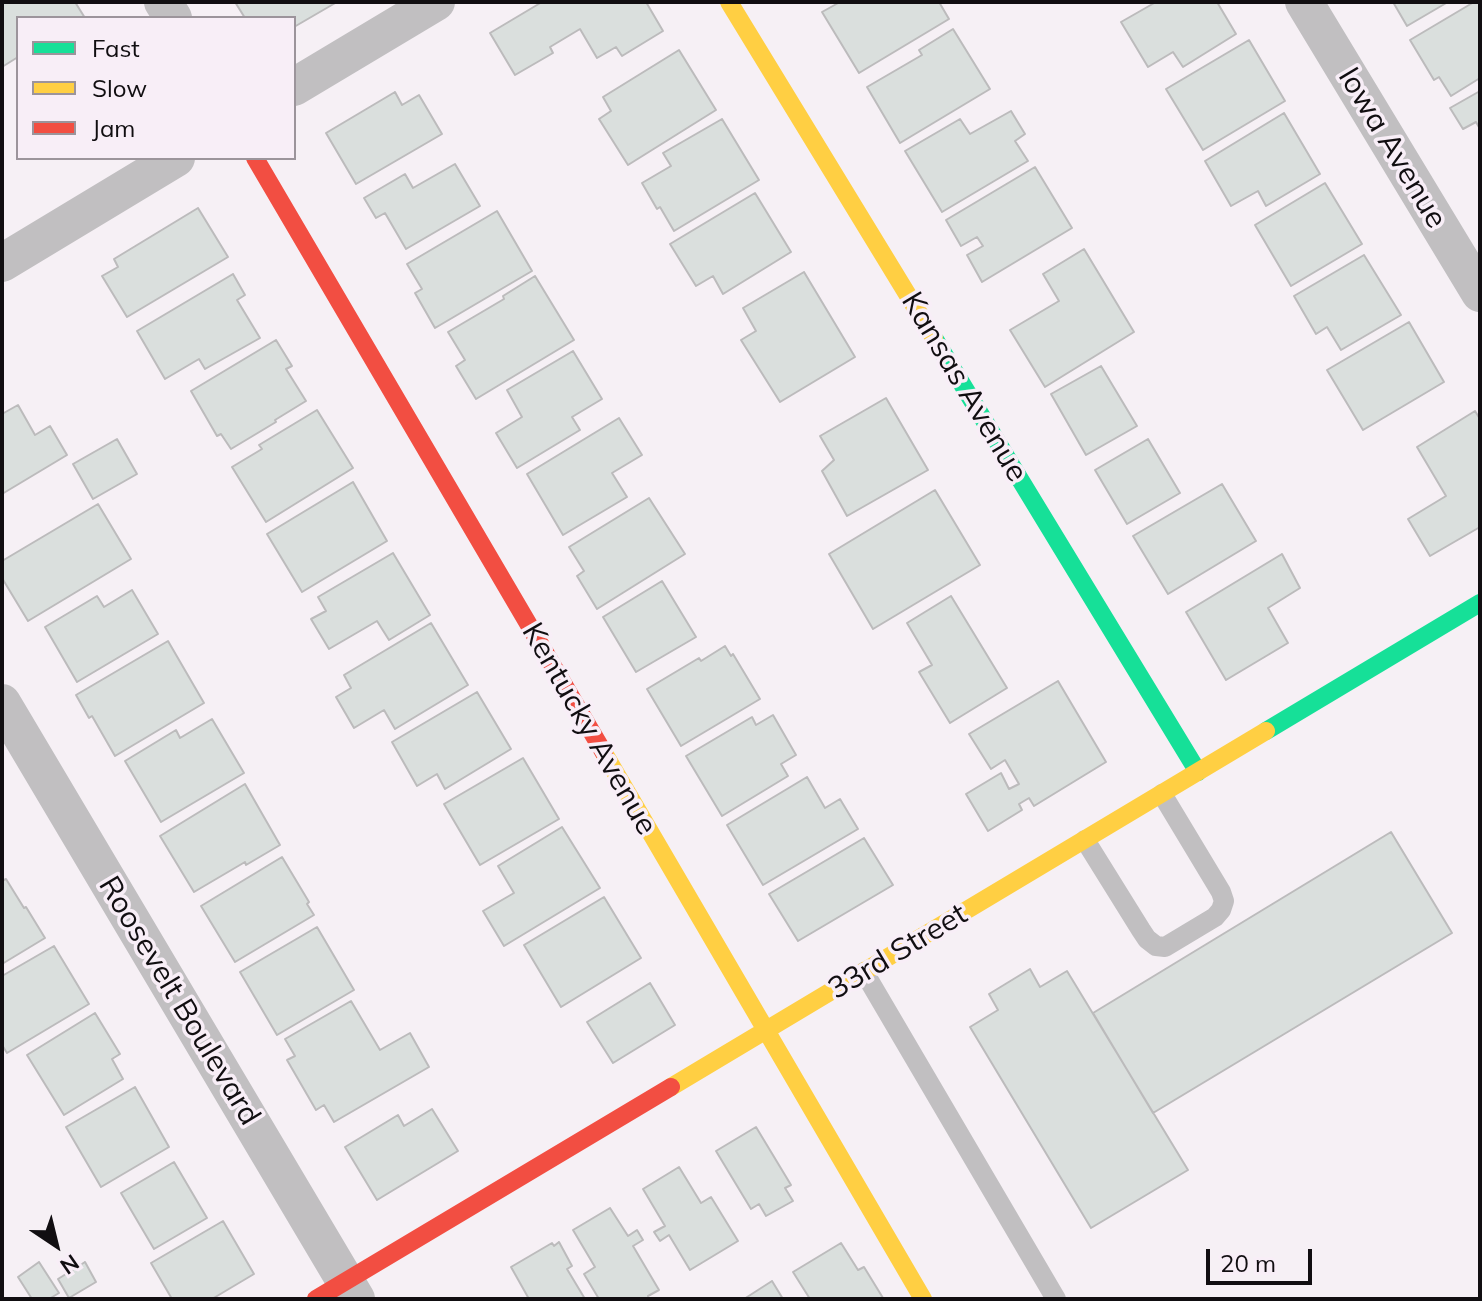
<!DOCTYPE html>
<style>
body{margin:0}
#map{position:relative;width:1482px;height:1301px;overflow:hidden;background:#f6f0f5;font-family:Mulish,sans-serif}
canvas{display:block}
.frame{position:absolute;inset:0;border:4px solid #110e11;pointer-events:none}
.legend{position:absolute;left:16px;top:16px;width:280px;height:144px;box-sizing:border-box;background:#f8eef7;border:2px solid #9c949b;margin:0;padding:10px 14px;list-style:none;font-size:24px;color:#110e11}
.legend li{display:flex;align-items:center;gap:16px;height:40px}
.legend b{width:40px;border:2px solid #9c949b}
.north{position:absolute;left:16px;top:1205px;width:80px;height:80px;-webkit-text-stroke:6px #f8eef7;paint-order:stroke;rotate:145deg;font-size:22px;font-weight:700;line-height:32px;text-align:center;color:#110e11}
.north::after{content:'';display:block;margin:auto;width:28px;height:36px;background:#110e11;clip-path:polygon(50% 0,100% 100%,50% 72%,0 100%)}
.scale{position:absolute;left:1206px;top:1249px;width:106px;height:36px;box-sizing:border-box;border:4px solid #110e11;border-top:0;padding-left:10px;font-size:24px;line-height:28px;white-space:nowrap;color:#110e11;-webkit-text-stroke:6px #f8eef7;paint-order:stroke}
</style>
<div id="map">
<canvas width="1482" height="1301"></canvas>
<div class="frame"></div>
<ul class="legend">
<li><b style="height:10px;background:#16e098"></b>Fast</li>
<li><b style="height:10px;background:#ffcf43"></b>Slow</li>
<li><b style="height:10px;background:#f24e42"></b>Jam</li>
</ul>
<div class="north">N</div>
<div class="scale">20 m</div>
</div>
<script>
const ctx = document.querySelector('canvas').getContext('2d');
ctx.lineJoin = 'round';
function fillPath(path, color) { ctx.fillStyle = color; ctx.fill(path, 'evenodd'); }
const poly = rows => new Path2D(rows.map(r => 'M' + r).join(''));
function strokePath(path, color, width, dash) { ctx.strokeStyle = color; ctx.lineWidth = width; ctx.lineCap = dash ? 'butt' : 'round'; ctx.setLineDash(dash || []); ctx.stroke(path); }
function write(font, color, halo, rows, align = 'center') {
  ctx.font = font + ' Mulish,sans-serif'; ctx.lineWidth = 7; ctx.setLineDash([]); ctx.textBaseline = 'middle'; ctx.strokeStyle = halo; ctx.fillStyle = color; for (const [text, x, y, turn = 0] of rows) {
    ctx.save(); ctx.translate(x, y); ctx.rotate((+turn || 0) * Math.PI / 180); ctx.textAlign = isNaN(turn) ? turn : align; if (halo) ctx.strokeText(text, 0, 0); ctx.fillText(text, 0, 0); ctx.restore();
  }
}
const building = poly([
 [2,2,75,2,85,18,18,18,18,57,2,67,2,2],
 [235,2,337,2,294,27,294,18,245,18,235,2],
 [542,2,646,2,663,31,622,56,616,47,597,58,580,29,550,47,553,53,515,75,490,33,542,2],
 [840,2,939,2,949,19,859,73,822,12,840,2],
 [1156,2,1217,2,1236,34,1183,67,1173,52,1148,67,1121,22,1156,2],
 [1393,2,1448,2,1407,26,1393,2],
 [1474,2,1480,2,1480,78,1451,96,1439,77,1434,80,1410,40,1474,2],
 [953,29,990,89,900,143,867,87,922,55,919,50,953,29],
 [1249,40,1285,101,1203,150,1166,89,1249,40],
 [679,50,716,110,628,165,599,119,611,111,603,97,679,50],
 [1480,91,1480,129,1476,122,1463,129,1450,108,1480,91],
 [395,92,402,105,419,95,442,134,356,184,326,133,395,92],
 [1011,111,1025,134,1015,141,1028,161,942,212,905,151,960,119,970,134,1011,111],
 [1284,113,1320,174,1266,206,1258,191,1231,206,1205,161,1284,113],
 [722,119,759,180,674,231,660,207,657,209,642,183,671,166,663,153,722,119],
 [455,164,480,206,406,249,385,213,376,218,364,198,405,174,413,188,455,164],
 [1035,167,1072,228,982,282,967,255,983,246,977,237,961,246,946,220,1035,167],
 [1325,183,1362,244,1291,286,1255,225,1325,183],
 [755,193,791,252,723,294,713,276,696,286,670,244,755,193],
 [198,208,228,257,127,317,102,276,118,267,114,259,198,208],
 [497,211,532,271,435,328,415,293,422,289,407,264,497,211],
 [1084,249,1134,332,1045,387,1010,330,1059,301,1043,274,1084,249],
 [1364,255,1401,315,1341,350,1327,327,1316,334,1294,296,1364,255],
 [804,272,855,357,780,402,741,340,756,331,743,308,804,272],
 [233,274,245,295,237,300,260,338,205,369,199,359,165,379,137,331,233,274],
 [535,276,574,340,476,399,456,366,465,360,448,332,504,299,503,296,535,276],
 [1409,322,1444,382,1363,430,1327,370,1409,322],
 [276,340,292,366,286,369,306,401,275,420,276,422,231,449,221,434,217,436,191,391,276,340],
 [573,351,602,399,572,417,580,430,517,468,496,433,522,417,507,390,573,351],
 [1101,366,1137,426,1086,455,1051,394,1101,366],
 [886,398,928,470,847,516,822,471,834,460,820,436,886,398],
 [18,405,35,435,50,426,67,455,2,494,2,414,18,405],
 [317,410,353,468,266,522,232,467,262,449,259,445,317,410],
 [1475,411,1480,419,1480,527,1430,556,1408,519,1446,496,1417,447,1475,411],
 [619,418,642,455,612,473,627,497,563,535,527,474,619,418],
 [117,439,137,474,93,499,73,464,117,439],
 [1148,439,1180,493,1127,524,1095,470,1148,439],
 [353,482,387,541,302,592,267,534,353,482],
 [1222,484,1256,541,1168,594,1133,536,1222,484],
 [935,490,980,565,873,629,829,554,935,490],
 [649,498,685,554,597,609,577,576,584,571,569,547,649,498],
 [98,504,131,559,28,621,2,578,2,561,98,504],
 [393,553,430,615,389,640,377,621,329,649,311,619,326,611,318,597,393,553],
 [1282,554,1300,588,1268,608,1288,643,1226,680,1186,612,1282,554],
 [662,581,696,637,636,672,603,617,662,581],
 [132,590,158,634,77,682,45,627,97,596,104,607,132,590],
 [951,596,1007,688,950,723,919,672,932,665,907,623,951,596],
 [431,623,468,685,395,729,384,710,354,728,336,697,351,688,344,675,431,623],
 [168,641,204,703,115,756,92,716,89,718,76,695,168,641],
 [725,646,731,656,733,654,760,699,681,746,647,689,699,658,701,661,725,646],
 [1058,681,1106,762,1034,806,1029,798,1019,804,1022,810,988,831,966,794,1001,773,1009,789,1019,784,1005,760,991,769,969,734,1058,681],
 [477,692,511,749,445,789,437,774,417,786,392,742,477,692],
 [773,715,796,755,781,764,788,776,722,816,686,756,752,717,756,725,773,715],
 [212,719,244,773,161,822,125,761,176,730,180,738,212,719],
 [523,758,559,819,480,865,444,804,523,758],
 [807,777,825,808,840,799,858,829,763,885,727,825,807,777],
 [245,784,280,845,246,865,245,862,194,892,160,836,245,784],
 [562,827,600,888,504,946,483,911,514,893,498,866,562,827],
 [1391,832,1452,933,1153,1113,1093,1013,1391,832],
 [864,838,893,885,798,941,769,894,864,838],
 [282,857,309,902,307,904,314,915,235,962,201,906,282,857],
 [6,879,24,908,26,907,45,938,2,964,2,881,6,879],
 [604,897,641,958,561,1007,524,945,604,897],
 [317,927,354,990,277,1035,240,972,317,927],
 [54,946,89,1004,7,1053,2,1045,2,976,54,946],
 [1030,969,1040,987,1067,971,1188,1170,1091,1228,970,1027,998,1010,989,994,1030,969],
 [650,983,675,1025,613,1063,587,1022,650,983],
 [351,1001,380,1050,410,1033,429,1067,334,1122,324,1105,316,1110,287,1060,295,1056,285,1039,351,1001],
 [95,1013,120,1054,112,1059,123,1079,64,1115,27,1055,95,1013],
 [135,1087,169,1147,101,1187,66,1127,135,1087],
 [432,1109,458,1151,377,1200,345,1147,398,1115,404,1126,432,1109],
 [756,1127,791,1185,785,1188,793,1201,766,1216,759,1204,751,1209,716,1151,756,1127],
 [174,1162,207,1218,154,1249,121,1193,174,1162],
 [679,1167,701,1203,711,1197,738,1241,690,1270,669,1235,660,1241,654,1232,665,1226,643,1189,679,1167],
 [610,1208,628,1236,637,1230,643,1240,633,1246,659,1290,648,1296,649,1299,599,1299,584,1274,595,1267,573,1230,610,1208],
 [223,1221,254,1274,212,1299,172,1299,151,1263,223,1221],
 [559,1242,572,1266,567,1269,585,1299,529,1299,511,1267,552,1243,554,1246,559,1242],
 [841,1243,858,1270,864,1267,883,1298,810,1299,793,1272,841,1243],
 [39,1262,59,1293,49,1299,32,1299,18,1277,39,1262],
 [85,1262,96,1282,69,1298,58,1279,85,1262],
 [772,1281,783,1299,744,1299,772,1281]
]);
fillPath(building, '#dadfdd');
strokePath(building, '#bcbbbc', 2);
strokePath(poly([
 [1085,840,1141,930,1147,939,1156,946,1165,947,1215,917,1221,910,1224,901,1221,892,1162,794],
 [864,972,1056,1299]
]), '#c1bfc1', 20);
strokePath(poly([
 [163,2,173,18],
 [1304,2,1480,293],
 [294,87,436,2],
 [2,263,176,158],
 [2,703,356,1299]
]), '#c1bfc1', 38);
strokePath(poly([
 [934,338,1198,772],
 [1266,731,1480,603]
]), '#16e098', 18);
strokePath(poly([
 [729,2,934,338],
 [604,753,923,1299],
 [671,1087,1266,731]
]), '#ffcf43', 18);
strokePath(poly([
 [255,158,604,753],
 [316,1299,671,1087]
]), '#f24e42', 18);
write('30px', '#110e11', '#f8eef7', [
 ["Iowa Avenue",1392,148,59],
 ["Kansas Avenue",964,387,59],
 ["Kentucky Avenue",589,729,60],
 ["33rd Street",898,952,-31],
 ["Roosevelt Boulevard",179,1001,59]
]);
</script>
